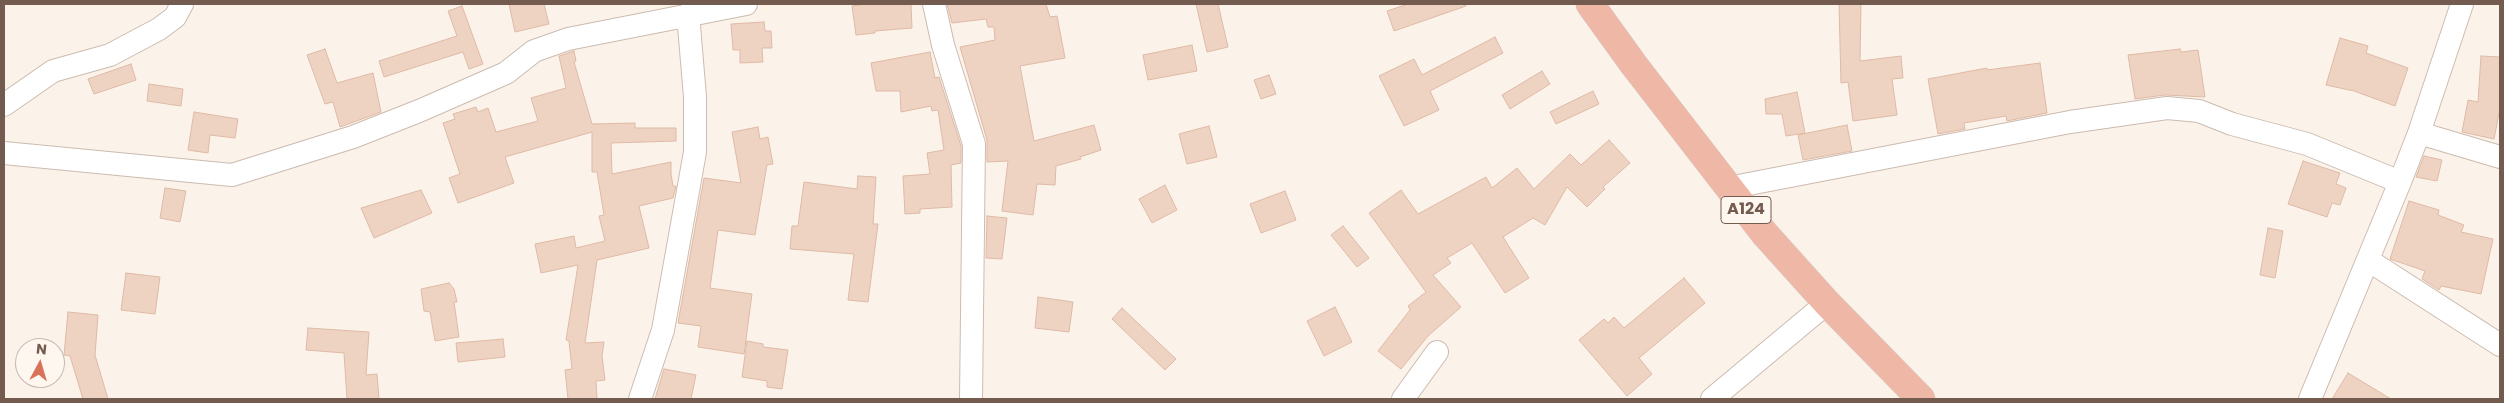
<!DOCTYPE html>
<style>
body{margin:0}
#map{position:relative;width:2504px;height:403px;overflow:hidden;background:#fbf3e9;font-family:Poppins,sans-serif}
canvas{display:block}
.frame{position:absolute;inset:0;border:5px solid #735b4f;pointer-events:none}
.north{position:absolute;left:15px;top:338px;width:50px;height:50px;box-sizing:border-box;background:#fef7f0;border:1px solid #c6b9b0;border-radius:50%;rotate:6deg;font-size:14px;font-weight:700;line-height:20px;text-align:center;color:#735b4f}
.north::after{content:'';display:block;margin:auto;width:18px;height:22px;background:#d9725a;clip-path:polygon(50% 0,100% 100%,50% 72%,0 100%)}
</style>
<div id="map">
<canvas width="2504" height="403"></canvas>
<div class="frame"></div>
<div class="north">N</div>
</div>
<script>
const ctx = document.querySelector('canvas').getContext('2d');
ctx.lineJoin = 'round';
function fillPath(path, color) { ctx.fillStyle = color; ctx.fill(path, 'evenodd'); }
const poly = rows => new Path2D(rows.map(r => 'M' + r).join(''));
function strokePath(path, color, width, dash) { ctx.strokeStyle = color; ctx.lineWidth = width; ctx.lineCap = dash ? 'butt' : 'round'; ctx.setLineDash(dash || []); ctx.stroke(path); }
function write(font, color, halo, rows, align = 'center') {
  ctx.font = font + ' Poppins,sans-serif'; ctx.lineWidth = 5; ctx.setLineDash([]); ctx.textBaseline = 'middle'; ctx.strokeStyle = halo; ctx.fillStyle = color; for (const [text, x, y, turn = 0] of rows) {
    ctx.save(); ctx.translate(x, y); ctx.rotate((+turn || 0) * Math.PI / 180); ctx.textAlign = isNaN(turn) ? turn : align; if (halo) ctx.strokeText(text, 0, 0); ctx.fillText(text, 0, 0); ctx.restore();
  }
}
const building = poly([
 [509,4,544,4,549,24,515,32,509,4],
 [866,4,911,4,912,28,875,31,875,33,856,35,852,6,866,4],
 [947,4,1046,4,1050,17,1057,16,1065,58,1020,66,1034,141,1094,125,1101,150,1080,157,1081,159,1056,166,1055,185,1037,184,1033,215,1002,211,1008,161,987,162,987,140,960,47,995,40,994,27,988,27,986,19,952,23,947,4],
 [1196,4,1218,4,1228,47,1207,52,1196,4],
 [1408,4,1466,4,1466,6,1394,31,1387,11,1408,4],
 [1839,4,1861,4,1860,61,1901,56,1903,78,1892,79,1897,115,1853,121,1848,82,1841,83,1839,4],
 [462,6,483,64,469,69,463,52,384,77,379,61,457,36,448,11,462,6],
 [764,22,765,31,771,31,772,48,762,48,763,62,740,63,740,50,733,50,731,24,764,22],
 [1495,37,1503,53,1430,91,1439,110,1404,126,1379,76,1414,59,1422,75,1495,37],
 [2340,38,2368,46,2366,53,2408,68,2395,106,2354,91,2326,85,2340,38],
 [1192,45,1197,71,1148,80,1143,55,1192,45],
 [325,49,337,83,373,73,381,112,340,127,333,102,325,104,307,55,325,49],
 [2180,49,2181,52,2198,50,2205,97,2165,95,2135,99,2128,55,2180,49],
 [574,51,576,61,574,62,592,124,635,123,635,128,676,128,676,141,611,143,612,174,671,162,671,174,673,186,676,186,673,198,639,206,649,248,597,260,585,343,604,342,602,356,605,380,596,381,597,399,568,399,565,370,572,369,569,341,566,340,578,265,541,273,535,244,574,236,576,248,605,241,599,216,604,215,597,172,592,172,592,132,505,157,514,183,458,203,449,178,460,174,443,123,455,119,453,114,476,107,478,112,488,108,496,132,538,121,531,98,566,88,559,56,574,51],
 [930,52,935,78,939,77,961,146,961,163,951,165,952,207,920,209,920,213,905,214,903,176,930,174,927,153,944,150,938,110,932,111,931,106,901,112,900,91,876,91,871,63,930,52],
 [2481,56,2500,57,2500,108,2494,139,2462,132,2468,100,2478,102,2481,56],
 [2040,63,2047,113,2007,121,2006,116,1964,123,1965,129,1938,134,1928,79,1987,68,1987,70,2040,63],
 [131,64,136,80,94,94,88,79,131,64],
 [1542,71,1550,84,1510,109,1502,95,1542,71],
 [1269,75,1276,94,1261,99,1254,80,1269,75],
 [149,84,183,89,181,106,147,101,149,84],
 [1593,91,1599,104,1556,124,1550,112,1593,91],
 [1797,92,1805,133,1786,136,1782,114,1766,114,1765,99,1797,92],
 [194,112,238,119,235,138,210,135,208,153,188,150,194,112],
 [1847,125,1852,151,1803,160,1798,135,1847,125],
 [1209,126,1217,157,1187,164,1179,134,1209,126],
 [758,127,760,139,768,137,773,164,767,165,755,235,718,230,710,288,752,294,744,354,698,347,701,326,678,323,704,178,741,183,732,132,758,127],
 [1609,140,1630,163,1603,187,1605,189,1587,207,1567,187,1545,225,1533,218,1503,237,1529,278,1505,293,1472,243,1447,258,1451,263,1433,275,1461,307,1428,336,1401,369,1378,351,1410,310,1408,306,1426,292,1369,213,1401,190,1418,214,1486,177,1492,188,1517,168,1534,189,1570,154,1581,165,1609,140],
 [2424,156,2442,160,2437,181,2416,177,2424,156],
 [2303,161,2340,173,2336,184,2346,188,2340,205,2332,203,2327,217,2288,204,2303,161],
 [858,176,876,177,873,224,878,224,868,302,848,300,854,254,790,249,792,226,798,226,804,182,857,189,858,176],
 [1165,185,1177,210,1152,223,1139,199,1165,185],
 [165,188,186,191,180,222,160,218,165,188],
 [421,190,432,213,374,238,361,208,421,190],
 [1285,191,1296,220,1261,233,1250,204,1285,191],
 [2409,201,2439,210,2438,215,2464,225,2461,232,2493,239,2481,294,2441,286,2439,290,2422,279,2425,271,2390,259,2409,201],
 [987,216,1007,218,1002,259,986,258,987,216],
 [1343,226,1369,258,1357,267,1331,235,1343,226],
 [2268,228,2283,231,2275,278,2260,275,2268,228],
 [126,273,160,277,155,314,121,310,126,273],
 [1684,278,1705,303,1639,358,1652,374,1627,396,1579,340,1604,319,1608,323,1614,317,1624,328,1684,278],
 [449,283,454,289,457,302,454,302,459,337,435,341,430,312,424,311,421,289,449,283],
 [1038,297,1073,302,1069,332,1035,328,1038,297],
 [1335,307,1352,342,1324,356,1307,321,1335,307],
 [1122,308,1176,359,1165,370,1112,319,1122,308],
 [68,312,98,315,95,355,108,399,83,399,70,356,64,355,68,312],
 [308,328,369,332,366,375,377,374,379,399,347,399,344,353,306,350,308,328],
 [503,339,505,357,458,362,456,343,503,339],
 [747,341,763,344,763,347,788,350,782,389,767,387,767,381,742,377,747,341],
 [664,369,696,375,691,399,655,399,664,369],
 [2348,373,2391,399,2332,399,2348,373]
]);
fillPath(building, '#eed3c3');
strokePath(building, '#dfb9a5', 1);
const street = poly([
 [934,4,943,45,974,144,971,399],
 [4,105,53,71,110,55,159,29,175,17,182,4],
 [2419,133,2500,157],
 [4,153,232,175,353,137,419,111,506,73,534,51,568,39,746,4],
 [2400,182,2419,133,2462,4],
 [1728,188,2070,122,2167,108,2199,111,2232,124,2307,144,2400,182,2310,399],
 [2368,260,2500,345],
 [640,399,663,330,695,152,695,97,688,14],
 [1403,399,1437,352],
 [1712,399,1827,303]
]);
const highway = poly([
 [1590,4,1634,65,1764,233,1827,303,1921,399]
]);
strokePath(street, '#ccbbb0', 24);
strokePath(highway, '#d8d1ce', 29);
strokePath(street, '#fff', 22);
strokePath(highway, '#efb7a6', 28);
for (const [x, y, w] of [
 [1746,210,50]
]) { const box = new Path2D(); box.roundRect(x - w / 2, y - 13.5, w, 27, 4); ctx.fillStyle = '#fef7f0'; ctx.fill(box); strokePath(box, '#735b4f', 1); }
write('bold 16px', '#735b4f', null, [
 ["A124",1746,210]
]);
</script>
